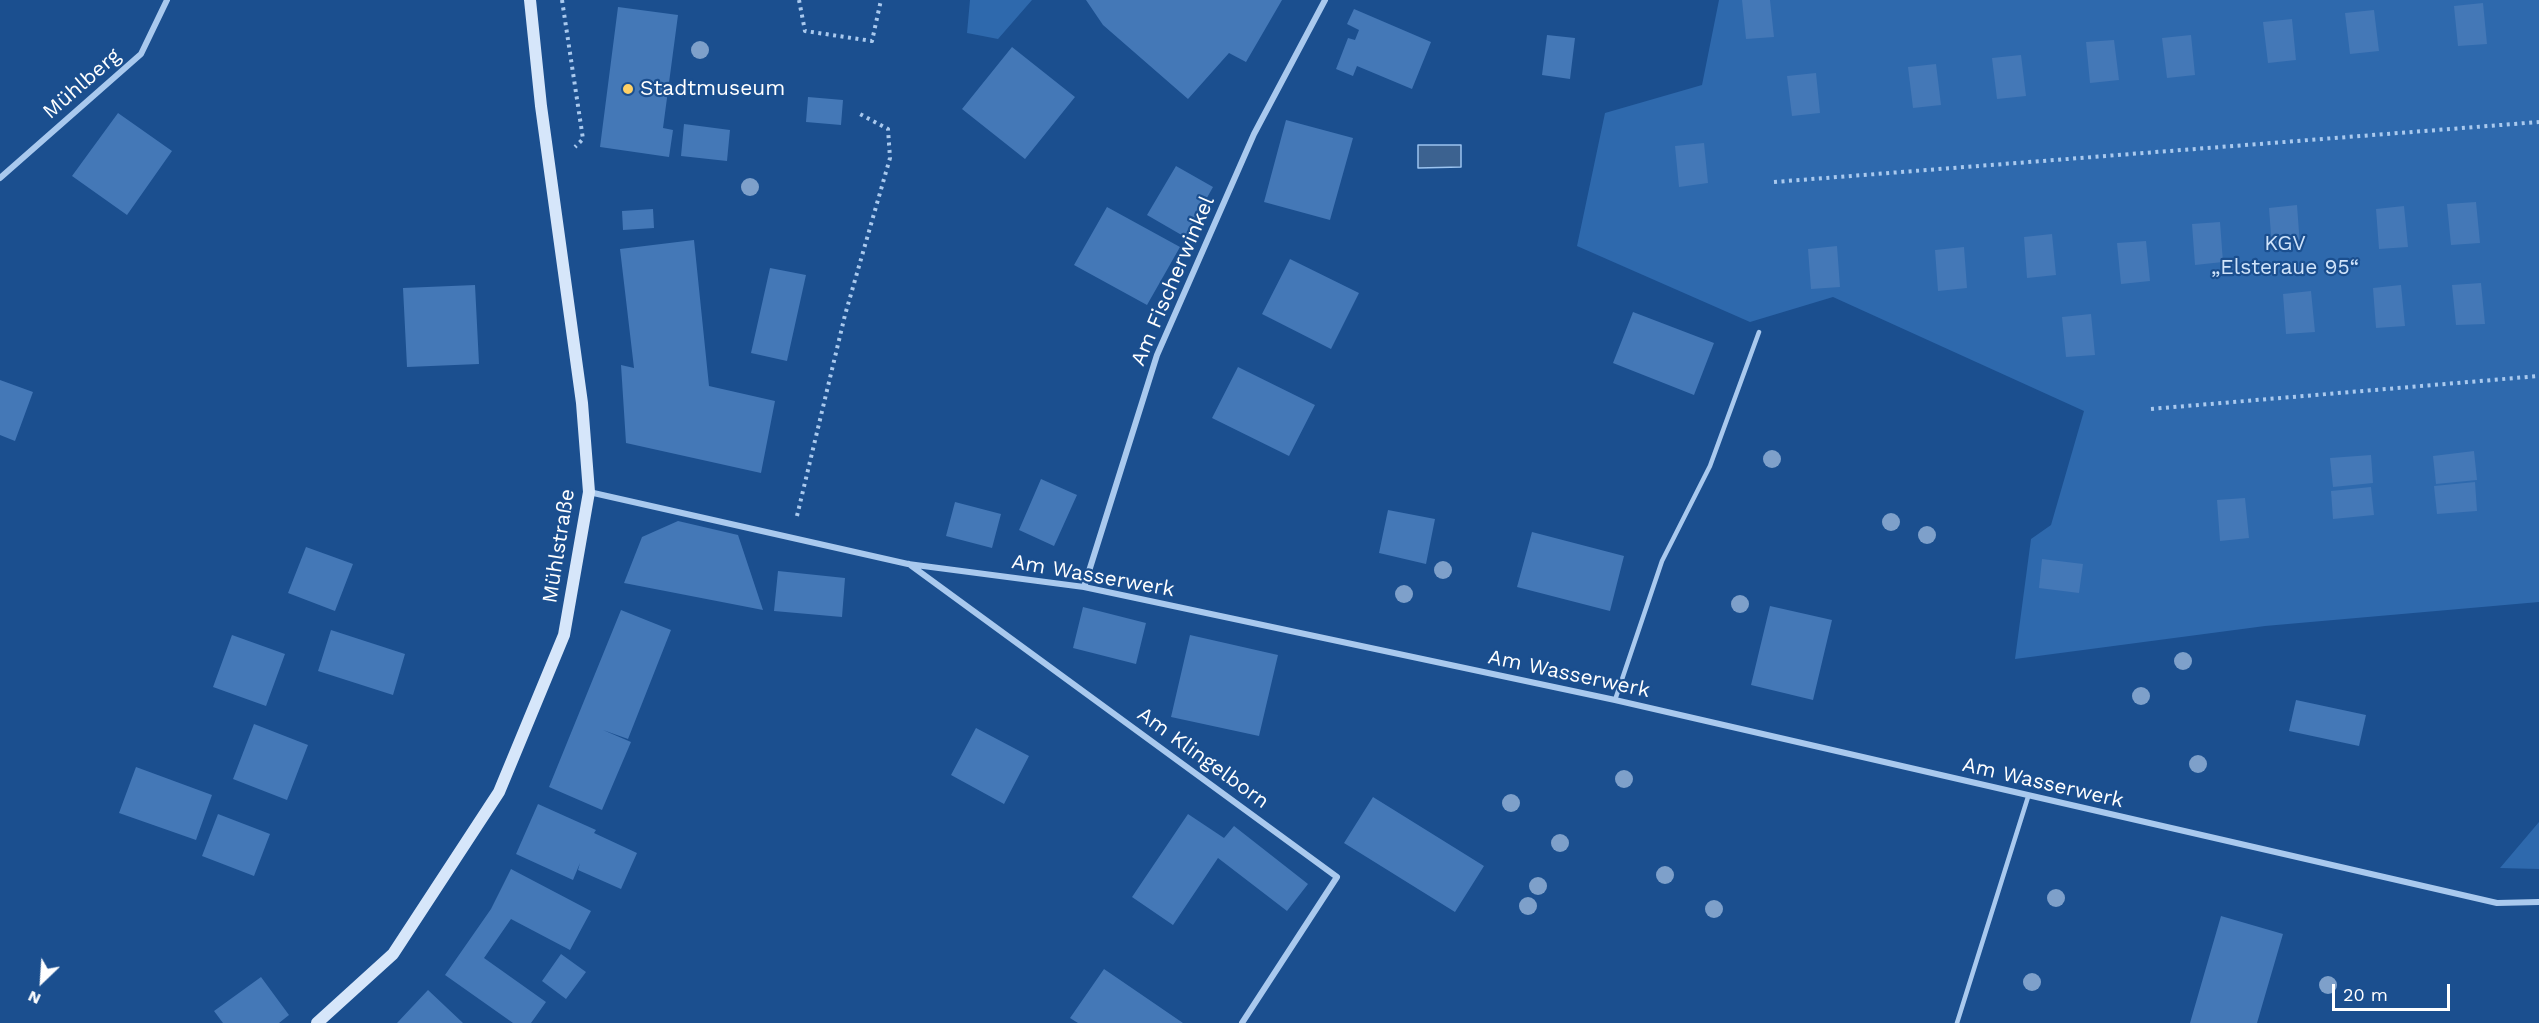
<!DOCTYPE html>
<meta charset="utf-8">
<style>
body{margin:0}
#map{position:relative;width:2539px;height:1023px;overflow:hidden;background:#1b4f8f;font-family:"Work Sans",sans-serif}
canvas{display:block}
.north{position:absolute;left:12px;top:951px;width:60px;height:60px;-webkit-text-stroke:4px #1b4f8f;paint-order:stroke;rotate:205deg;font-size:16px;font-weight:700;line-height:24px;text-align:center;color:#fff}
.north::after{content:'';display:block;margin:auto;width:21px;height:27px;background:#fff;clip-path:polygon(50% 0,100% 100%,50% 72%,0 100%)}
.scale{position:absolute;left:2332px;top:984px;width:118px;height:27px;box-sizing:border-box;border:3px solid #fff;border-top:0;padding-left:8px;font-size:18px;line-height:21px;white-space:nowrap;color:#fff;-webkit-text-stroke:4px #1b4f8f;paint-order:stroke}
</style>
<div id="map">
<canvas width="2539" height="1023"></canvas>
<div class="north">N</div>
<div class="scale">20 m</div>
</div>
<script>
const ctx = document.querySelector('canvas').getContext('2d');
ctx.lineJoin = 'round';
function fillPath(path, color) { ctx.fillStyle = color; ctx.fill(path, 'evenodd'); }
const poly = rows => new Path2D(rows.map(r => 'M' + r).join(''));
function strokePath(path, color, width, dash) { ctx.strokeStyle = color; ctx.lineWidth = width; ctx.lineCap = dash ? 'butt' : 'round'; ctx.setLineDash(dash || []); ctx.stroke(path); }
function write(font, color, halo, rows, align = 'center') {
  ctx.font = font + ' "Work Sans",sans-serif'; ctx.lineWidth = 4.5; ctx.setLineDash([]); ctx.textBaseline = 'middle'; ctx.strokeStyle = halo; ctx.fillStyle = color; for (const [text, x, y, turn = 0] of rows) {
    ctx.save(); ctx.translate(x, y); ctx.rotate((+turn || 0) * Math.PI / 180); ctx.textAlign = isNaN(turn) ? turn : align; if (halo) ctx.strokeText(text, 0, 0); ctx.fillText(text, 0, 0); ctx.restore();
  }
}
fillPath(poly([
 [970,0,1032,0,998,39,967,33],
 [1719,0,2539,0,2539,602,2265,626,2015,659,2031,539,2051,525,2084,411,1833,297,1750,322,1577,246,1605,113,1702,85],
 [2539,822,2539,869,2500,868]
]), '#2e69ad');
const water = poly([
 [1418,145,1461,145,1461,167,1418,168,1418,145]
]);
fillPath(water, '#3c6290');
strokePath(water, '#9cc4f0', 1.5);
fillPath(poly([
 [1086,0,1282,0,1246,62,1229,53,1188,99,1103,25],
 [1742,0,1770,0,1774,37,1746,39],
 [2483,3,2487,44,2458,46,2454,6],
 [618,7,678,15,663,128,673,130,669,157,600,147],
 [1354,9,1431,42,1412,89,1357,66,1353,76,1336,69,1348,38,1355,40,1359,30,1347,24],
 [2374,10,2379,51,2350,54,2345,13],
 [2292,19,2296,60,2268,63,2263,22],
 [1547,35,1575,38,1570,79,1542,75],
 [2191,35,2195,75,2167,78,2162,38],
 [2114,40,2119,80,2090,83,2086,42],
 [1012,47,1075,97,1025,159,962,109],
 [2021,55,2026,96,1997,99,1992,58],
 [1936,64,1941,105,1913,108,1908,67],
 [1816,73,1820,113,1792,116,1787,76],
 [808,97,843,100,841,125,806,122],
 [118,113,172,151,127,215,72,176],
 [1286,120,1353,138,1330,220,1264,202],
 [684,124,730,130,727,161,681,156],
 [1704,143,1708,183,1679,187,1675,146],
 [1176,166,1213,187,1185,237,1147,215],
 [2476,202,2480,243,2451,245,2447,204],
 [2297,205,2300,246,2272,248,2269,208],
 [2404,206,2408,247,2379,249,2376,209],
 [1107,207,1180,247,1147,305,1074,265],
 [653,209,654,228,623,230,622,211],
 [2220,222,2223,262,2195,265,2192,224],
 [2052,234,2056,275,2027,278,2024,237],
 [694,240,709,386,775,401,761,473,626,443,621,365,634,368,620,249],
 [2146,241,2150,281,2121,284,2117,243],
 [1837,246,1840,287,1811,289,1808,249],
 [1964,247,1967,288,1938,291,1935,250],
 [1290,259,1359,293,1331,349,1262,314],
 [770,268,806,275,787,361,751,353],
 [2481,283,2485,324,2456,325,2452,285],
 [475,285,479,364,407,367,403,288],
 [2401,285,2405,326,2376,328,2373,288],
 [2311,291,2315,332,2286,334,2283,294],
 [1633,312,1714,343,1694,395,1613,363],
 [2091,314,2095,355,2066,357,2062,317],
 [1238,367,1315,405,1289,456,1212,418],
 [0,380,33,392,15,441,0,435],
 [2474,451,2477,480,2436,484,2433,456],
 [2371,455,2373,483,2333,487,2330,458],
 [1041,479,1077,495,1054,546,1019,530],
 [2475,482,2477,511,2437,514,2434,486],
 [2371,487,2374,515,2333,519,2331,491],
 [2245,498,2249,538,2220,541,2217,500],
 [955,502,1001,514,992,548,946,536],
 [1388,510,1435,519,1426,564,1379,553],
 [678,521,738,535,763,610,624,583,642,537],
 [1532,532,1624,556,1610,611,1517,587],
 [306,547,353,564,335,611,288,593],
 [2042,559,2083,564,2079,593,2039,588],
 [778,571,845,578,842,617,774,611],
 [1770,606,1832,620,1813,700,1751,685],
 [1083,607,1146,623,1136,664,1073,648],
 [621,610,671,630,628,739,603,730,631,742,602,810,549,787],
 [331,630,405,654,393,695,318,671],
 [232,635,285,654,266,706,213,687],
 [1190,635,1278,655,1259,736,1171,717],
 [2296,700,2366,715,2359,746,2289,731],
 [254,724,308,745,287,800,233,779],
 [976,728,1029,756,1004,804,951,775],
 [136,767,212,795,196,840,119,813],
 [1373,797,1484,866,1455,912,1344,843],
 [538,804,596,830,594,833,637,853,621,889,578,870,580,863,573,880,516,854],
 [218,814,270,834,254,876,202,856],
 [1188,814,1224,838,1234,826,1308,884,1287,911,1218,858,1173,925,1132,897],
 [511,869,591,911,570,950,511,919,484,958,546,1002,531,1023,513,1023,445,975,491,909],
 [2221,916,2283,934,2257,1023,2190,1023],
 [561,954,586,972,566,999,542,981],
 [1104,969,1183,1023,1078,1023,1070,1018],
 [261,977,289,1015,279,1023,223,1023,214,1011],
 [428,990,463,1023,397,1023]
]), '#4478b7');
strokePath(poly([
 [562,0,583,139,575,147],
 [799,0,805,31,872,41,881,0],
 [1774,182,2539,122],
 [2151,409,2539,376],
 [797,516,845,315,890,158,888,129,858,113]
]), '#a9c9ee', 4, [3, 4.5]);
strokePath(poly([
 [1615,700,1662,561,1710,466,1759,332],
 [1957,1023,2028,797]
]), '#a9c9ee', 4.5);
strokePath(poly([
 [0,178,141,54,167,0],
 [589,492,908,564,1084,587,1615,700,2497,903,2539,902],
 [909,564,1337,877,1242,1023],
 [1084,587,1157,355,1254,134,1325,0]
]), '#a9c9ee', 6);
strokePath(poly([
 [317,1023,393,954,499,792,564,635,589,492,582,403,541,106,530,0]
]), '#d6e6fa', 12);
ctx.fillStyle = '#7ea0ca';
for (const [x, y] of [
 [700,50],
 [750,187],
 [1772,459],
 [1891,522],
 [1927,535],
 [1443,570],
 [1404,594],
 [1740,604],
 [2183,661],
 [2141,696],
 [2198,764],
 [1624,779],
 [1511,803],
 [1560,843],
 [1665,875],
 [1538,886],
 [2056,898],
 [1528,906],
 [1714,909],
 [2032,982],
 [2328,985]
]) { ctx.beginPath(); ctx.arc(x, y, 9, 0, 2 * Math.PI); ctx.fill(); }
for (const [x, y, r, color] of [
 [628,89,6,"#ffd166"]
]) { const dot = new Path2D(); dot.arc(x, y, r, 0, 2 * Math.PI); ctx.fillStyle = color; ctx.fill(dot); strokePath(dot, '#1b4f8f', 2); }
write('21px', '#fff', '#1b4f8f', [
 ["Mühlberg",82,84,-41],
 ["Am Fischerwinkel",1173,281,-67],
 ["Mühlstraße",559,546,-81],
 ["Am Wasserwerk",1093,576,10],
 ["Am Wasserwerk",1569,674,12],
 ["Am Klingelborn",1203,758,36],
 ["Am Wasserwerk",2043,783,13]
]);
write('21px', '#fff', '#1b4f8f', [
 ["Stadtmuseum",640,89]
], 'left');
write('21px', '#cfe3fa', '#1b4f8f', [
 ["KGV",2285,244],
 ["„Elsteraue 95“",2285,268]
]);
</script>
